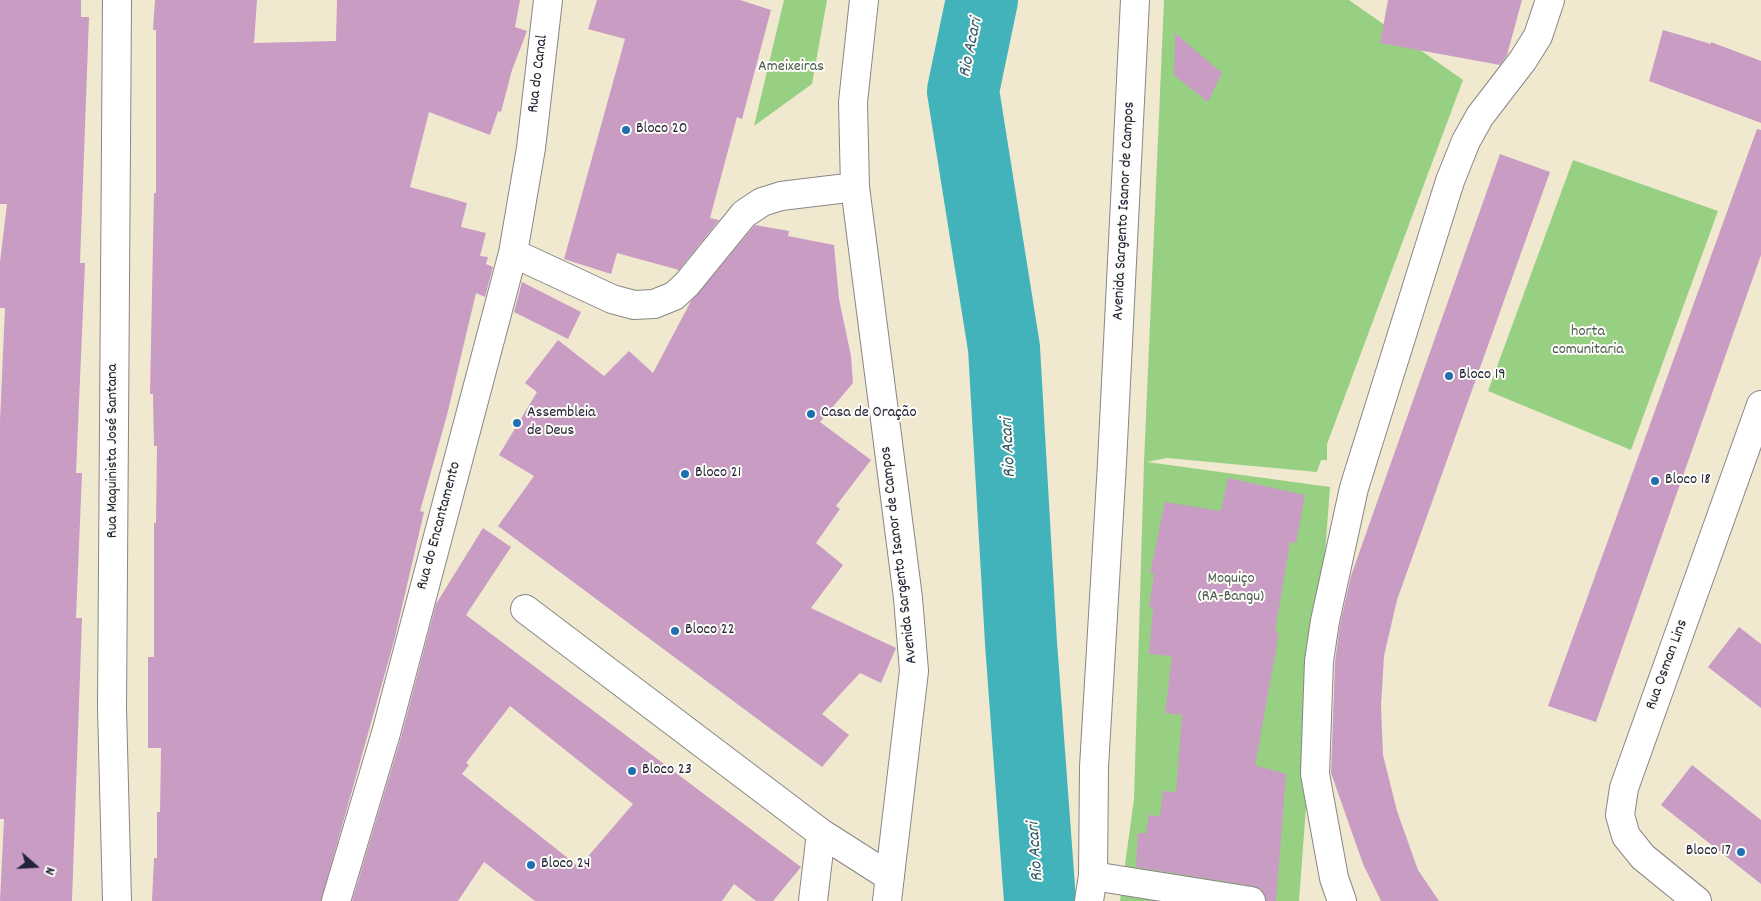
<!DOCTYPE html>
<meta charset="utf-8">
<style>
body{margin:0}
#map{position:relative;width:1761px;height:901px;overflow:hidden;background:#f0e9d0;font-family:Dekko,sans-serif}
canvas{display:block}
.north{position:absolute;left:10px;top:841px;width:50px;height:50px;-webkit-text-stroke:4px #fdfcf7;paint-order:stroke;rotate:109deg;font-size:14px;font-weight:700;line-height:20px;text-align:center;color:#22223b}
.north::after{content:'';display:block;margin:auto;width:18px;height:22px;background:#22223b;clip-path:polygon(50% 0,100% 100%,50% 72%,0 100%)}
</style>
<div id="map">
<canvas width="1761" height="901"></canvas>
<div class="north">N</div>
</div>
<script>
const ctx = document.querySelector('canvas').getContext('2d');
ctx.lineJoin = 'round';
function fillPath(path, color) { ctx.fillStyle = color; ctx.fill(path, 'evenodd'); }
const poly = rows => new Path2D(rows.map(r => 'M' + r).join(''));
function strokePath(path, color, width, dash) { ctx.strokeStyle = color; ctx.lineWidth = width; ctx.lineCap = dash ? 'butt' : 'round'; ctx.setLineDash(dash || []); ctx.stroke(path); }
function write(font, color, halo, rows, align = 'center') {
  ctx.font = font + ' Dekko,sans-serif'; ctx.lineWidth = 4; ctx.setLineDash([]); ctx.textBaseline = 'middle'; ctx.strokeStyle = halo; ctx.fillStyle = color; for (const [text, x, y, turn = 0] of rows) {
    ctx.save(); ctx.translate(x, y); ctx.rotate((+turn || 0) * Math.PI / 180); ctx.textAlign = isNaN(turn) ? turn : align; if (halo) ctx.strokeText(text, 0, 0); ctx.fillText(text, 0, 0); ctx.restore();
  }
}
fillPath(poly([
 [784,0,827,0,812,84,754,126],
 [1164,0,1349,0,1463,80,1327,444,1327,460,1321,460,1317,472,1167,458,1147,462,1330,487,1299,901,1120,901,1134,799,1144,462],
 [1573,160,1718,211,1631,450,1488,391]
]), '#98d083');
strokePath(poly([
 [982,0,963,91,1004,348,1021,643,1040,901]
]), '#43b3bb', 72);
fillPath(poly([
 [0,0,81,0,81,17,89,17,80,263,85,263,76,473,82,473,76,618,82,618,72,901,0,901,4,819,0,819,0,421,5,308,0,308,0,262,7,204,0,204],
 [155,0,257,0,254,43,336,41,337,0,520,0,515,27,527,31,512,70,501,112,498,111,490,135,429,112,410,187,467,203,461,227,486,233,480,256,488,257,486,264,493,267,485,297,476,293,447,415,420,511,424,512,394,641,321,901,152,901,154,858,157,858,157,812,160,812,161,748,148,748,148,657,154,657,154,523,156,523,157,446,154,446,153,394,150,394,154,193,156,193,156,30,153,30],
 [597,0,740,0,771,10,742,119,737,117,710,218,719,220,679,270,617,253,611,274,564,259,625,39,588,29],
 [1388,0,1522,0,1507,55,1500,65,1380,43],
 [1663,30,1711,44,1711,42,1761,61,1761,123,1649,81],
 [1175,33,1222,73,1208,102,1174,75],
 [1757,129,1761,130,1761,255,1596,722,1548,706],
 [1500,154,1550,172,1397,600,1384,656,1381,706,1383,755,1397,811,1418,870,1439,901,1381,901,1363,864,1331,773,1335,662,1340,624,1351,576],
 [755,225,789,231,788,236,834,245,839,299,851,356,853,383,820,422,871,460,836,506,840,509,816,543,843,565,811,608,896,648,881,683,860,673,822,714,849,735,822,767,498,526,534,476,499,455,537,392,525,383,558,340,604,376,629,351,653,373,691,301],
 [522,282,581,312,568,339,514,312],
 [1228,478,1305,495,1296,543,1290,542,1275,632,1279,633,1255,765,1286,774,1276,901,1266,901,1261,889,1253,886,1136,867,1138,833,1146,833,1149,815,1160,816,1163,791,1176,792,1182,715,1165,713,1172,656,1149,654,1153,607,1149,607,1154,574,1150,573,1165,502,1221,511],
 [483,528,511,547,466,615,801,867,773,901,756,901,734,884,722,901,535,901,484,862,458,901,352,901,401,737,436,604],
 [510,706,633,804,579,867,462,774,469,765,466,763],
 [1739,627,1761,644,1761,708,1708,667],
 [1692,765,1761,820,1761,884,1661,805]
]), '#c99cc4');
const minor = poly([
 [864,0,853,102,855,187,908,598,914,671,887,901],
 [513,253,612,299,634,305,654,304,674,296,687,284,744,214,762,202,781,196,855,187],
 [525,609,821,833,890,877],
 [1093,876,1251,901],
 [117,901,112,708,117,0],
 [336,901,386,733,513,253,531,148,548,0],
 [813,901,821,833],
 [1089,901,1093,876,1094,767,1112,463,1135,0],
 [1342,901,1334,878,1315,774,1319,661,1325,621,1354,488,1450,181,1466,141,1480,116,1523,60,1538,36,1550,0],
 [1697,901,1643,857,1626,836,1620,815,1624,788,1761,405]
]);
strokePath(minor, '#898686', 30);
strokePath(minor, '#fff', 28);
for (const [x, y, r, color] of [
 [626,130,5,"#1f6fb2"],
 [1449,376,5,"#1f6fb2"],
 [811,414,5,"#1f6fb2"],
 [517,423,5,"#1f6fb2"],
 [685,474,5,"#1f6fb2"],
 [1655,481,5,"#1f6fb2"],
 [675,631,5,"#1f6fb2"],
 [632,771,5,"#1f6fb2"],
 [1741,852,5,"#1f6fb2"],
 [531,865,5,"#1f6fb2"]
]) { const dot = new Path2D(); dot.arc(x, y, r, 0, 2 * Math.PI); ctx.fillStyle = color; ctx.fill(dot); strokePath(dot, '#fdfcf7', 2); }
write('16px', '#4b5f54', '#fdfcf7', [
 ["Ameixeiras",791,68],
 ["horta",1588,333],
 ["comunitaria",1588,351],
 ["Moquiço",1231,580],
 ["(RA-Bangu)",1231,598]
]);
write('16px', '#22223b', '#fdfcf7', [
 ["Rua do Canal",539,74,-83],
 ["Avenida Sargento Isanor de Campos",1125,211,-87],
 ["Rua Maquinista José Santana",114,451,-90],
 ["Rua do Encantamento",440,526,-75],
 ["Avenida Sargento Isanor de Campos",900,555,-97],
 ["Rua Osman Lins",1668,665,-70]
]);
write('16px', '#22223b', '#fdfcf7', [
 ["Bloco 20",636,130],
 ["Bloco 19",1459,376],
 ["Assembleia",527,414],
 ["de Deus",527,432],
 ["Casa de Oração",821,414],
 ["Bloco 21",695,474],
 ["Bloco 18",1665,481],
 ["Bloco 22",685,631],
 ["Bloco 23",642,771],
 ["Bloco 17",1731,852,"right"],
 ["Bloco 24",541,865]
], 'left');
write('italic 18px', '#2f5c6e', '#fdfcf7', [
 ["Rio Acari",972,48,-78],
 ["Rio Acari",1010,448,-93],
 ["Rio Acari",1037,852,-94]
]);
</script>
